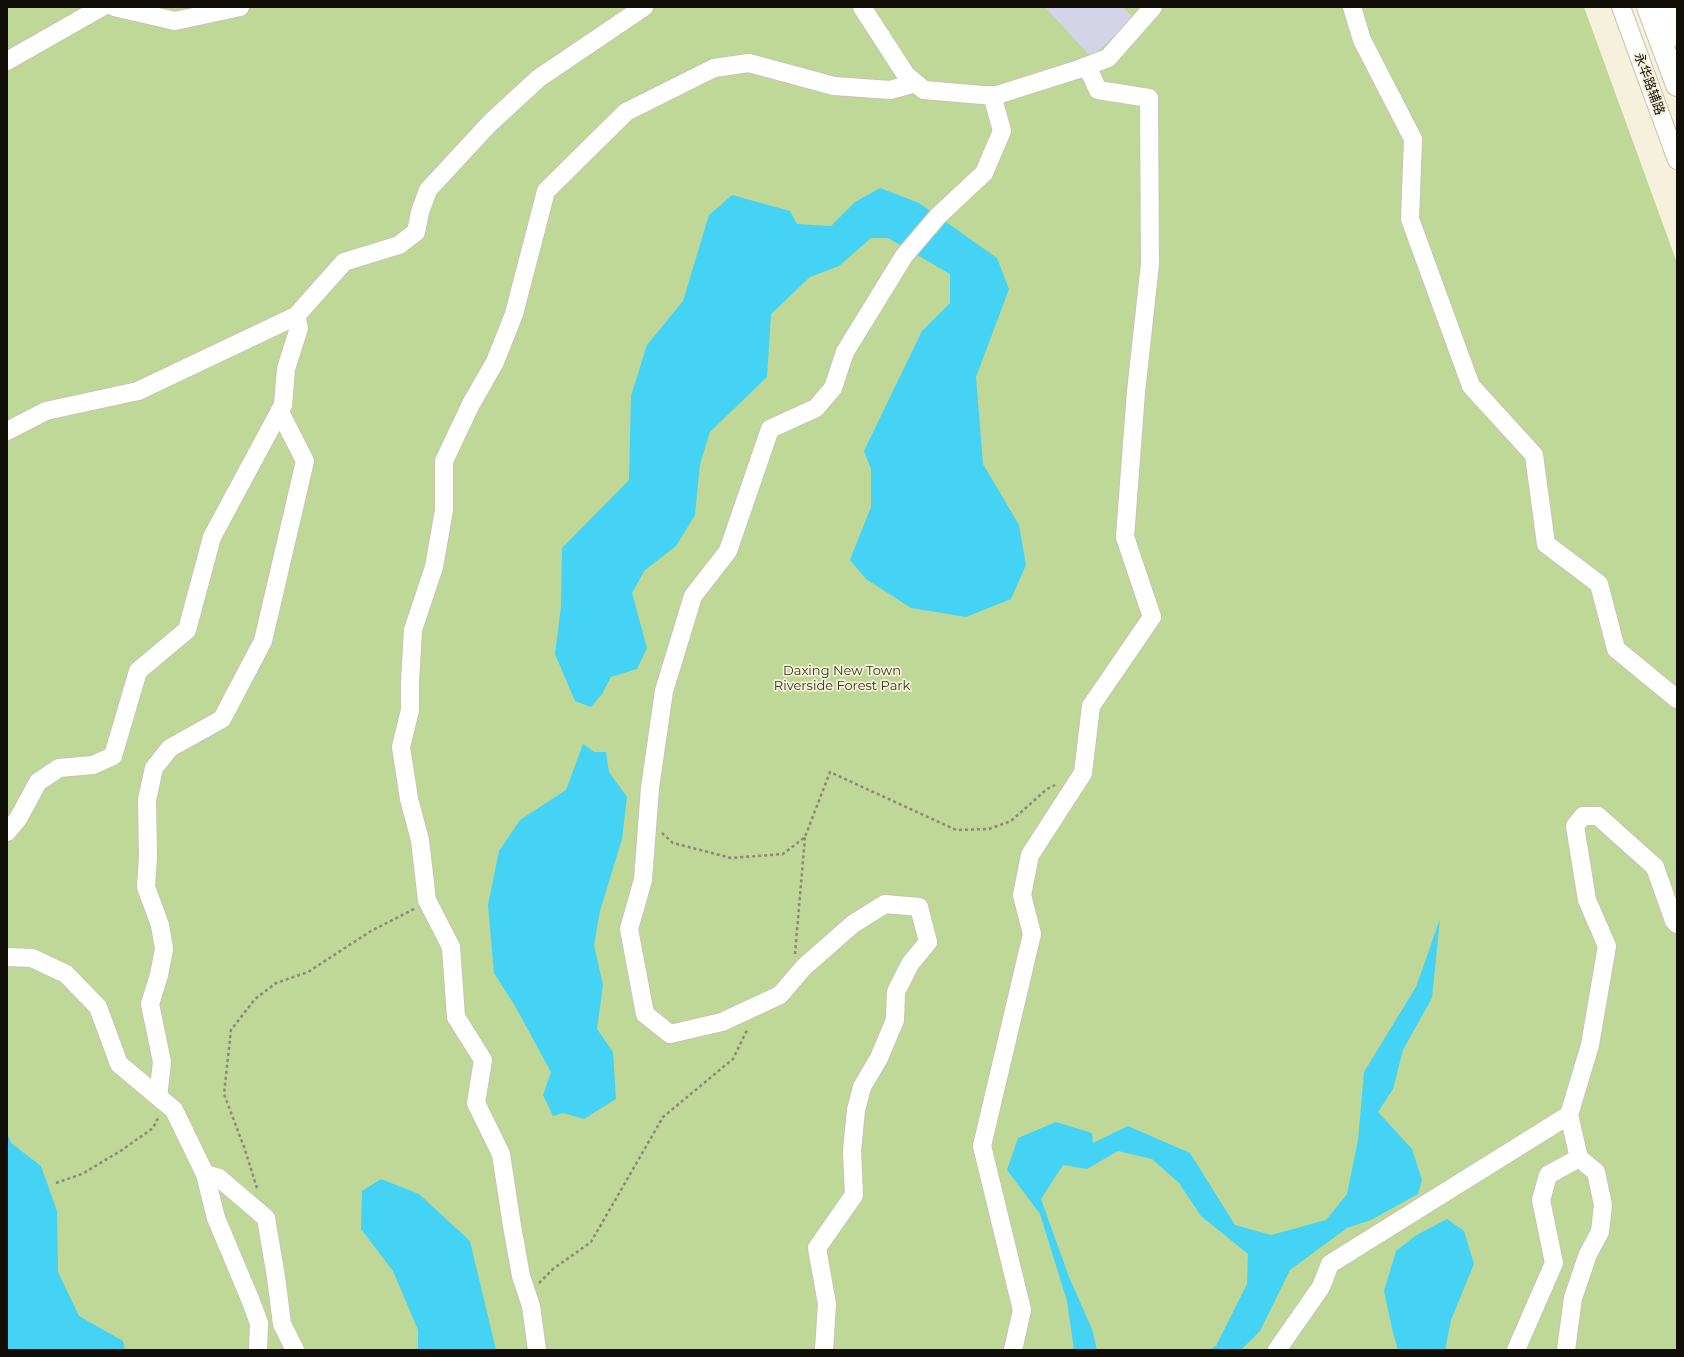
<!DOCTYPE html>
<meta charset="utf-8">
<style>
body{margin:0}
#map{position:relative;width:1684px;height:1357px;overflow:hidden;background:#f6f1dc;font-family:Montserrat,sans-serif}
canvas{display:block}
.frame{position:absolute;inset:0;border:8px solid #100e07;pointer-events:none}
</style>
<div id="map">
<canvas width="1684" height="1357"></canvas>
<div class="frame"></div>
</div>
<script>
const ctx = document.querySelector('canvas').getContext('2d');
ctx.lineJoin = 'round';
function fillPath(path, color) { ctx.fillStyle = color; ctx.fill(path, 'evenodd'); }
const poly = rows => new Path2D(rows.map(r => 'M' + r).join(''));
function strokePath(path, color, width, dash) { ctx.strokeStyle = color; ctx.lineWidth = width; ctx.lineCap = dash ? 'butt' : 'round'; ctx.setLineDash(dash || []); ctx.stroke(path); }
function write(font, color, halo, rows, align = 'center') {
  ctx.font = font + ' Montserrat,"Noto Sans SC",sans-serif'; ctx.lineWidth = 3.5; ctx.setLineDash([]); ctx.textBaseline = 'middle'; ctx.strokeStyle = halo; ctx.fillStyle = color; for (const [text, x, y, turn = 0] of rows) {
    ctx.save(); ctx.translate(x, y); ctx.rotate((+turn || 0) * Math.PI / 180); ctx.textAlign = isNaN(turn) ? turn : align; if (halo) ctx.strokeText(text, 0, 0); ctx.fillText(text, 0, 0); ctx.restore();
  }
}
fillPath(poly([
 [7,7,1584,7,1677,263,1677,1350,7,1350]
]), '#bfd897');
fillPath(poly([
 [880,188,919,203,997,258,1009,289,976,377,983,464,1019,525,1026,565,1011,599,966,617,911,608,866,579,850,560,871,507,871,469,864,451,922,331,950,303,950,274,888,238,871,238,839,266,810,277,771,314,767,377,710,432,700,464,695,515,676,546,645,570,632,593,647,648,637,669,611,677,602,694,591,707,575,701,555,654,561,606,562,548,629,480,631,396,647,345,683,301,709,215,732,195,790,211,797,224,831,226,855,202],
 [583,744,594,752,606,752,609,772,627,797,622,839,600,911,594,945,603,985,597,1029,613,1052,616,1099,584,1119,563,1113,553,1116,543,1095,551,1072,515,1006,494,973,488,905,499,851,520,820,566,790],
 [1440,919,1432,998,1403,1050,1393,1089,1378,1112,1412,1149,1422,1180,1418,1194,1371,1220,1347,1228,1290,1270,1260,1331,1241,1350,1209,1350,1216,1346,1247,1284,1248,1254,1201,1216,1179,1183,1152,1159,1118,1151,1087,1169,1063,1165,1041,1199,1069,1277,1092,1329,1097,1350,1074,1350,1067,1301,1040,1214,1007,1170,1018,1138,1056,1122,1092,1133,1093,1143,1128,1126,1190,1153,1235,1225,1271,1235,1326,1220,1347,1194,1358,1140,1364,1072,1416,987],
 [7,1133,11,1143,41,1166,57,1211,58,1272,79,1316,123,1341,125,1350,7,1350],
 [381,1179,419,1194,470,1241,496,1350,418,1350,418,1330,393,1271,361,1229,362,1191],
 [1447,1219,1464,1231,1474,1264,1451,1320,1445,1350,1398,1350,1393,1333,1384,1291,1396,1251,1415,1236]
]), '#44d3f4');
fillPath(poly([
 [1045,7,1123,7,1134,19,1091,57]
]), '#d3d4e8');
const minor = poly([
 [114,7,175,21,240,7],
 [862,7,906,75,924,90,994,96,1079,69,1108,58,1153,7],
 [1352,7,1362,40,1413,139,1410,219,1471,386,1534,455,1546,544,1599,584,1616,649,1677,699],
 [1621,7,1677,160],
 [7,61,102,7],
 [7,431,46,411,138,391,296,316,344,262,399,245,416,232,420,212,428,190,490,123,539,78,644,7],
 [7,832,18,819,38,782,59,768,93,765,113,756,138,671,187,630,212,537,283,405,286,369,299,328,296,316],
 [7,957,32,958,66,974,98,1007,119,1064,174,1110,205,1174,216,1218,250,1299,259,1323,258,1350],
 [158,1097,162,1062,150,1004,159,975,164,949,160,925,146,887,148,856,147,800,154,768,170,748,222,719,263,641,305,461,280,412],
 [1569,1115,1579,1158],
 [205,1174,219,1178,266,1218,276,1277,282,1324,295,1350],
 [537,1350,531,1306,521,1276,512,1226,501,1154,476,1103,483,1060,456,1017,451,947,427,900,420,840,409,799,401,747,410,710,410,682,413,630,434,567,444,510,444,461,471,404,495,362,514,314,546,191,626,112,714,68,749,63,834,86,890,90,916,83],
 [824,1350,827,1304,817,1248,854,1195,852,1151,856,1110,862,1087,879,1058,895,1020,896,992,910,964,928,942,919,907,885,904,853,924,804,967,780,995,722,1022,670,1034,645,1014,629,929,643,880,650,788,664,691,693,596,728,551,770,429,816,408,833,388,845,352,904,256,938,216,984,173,1002,131,992,95],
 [1013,1350,1022,1310,982,1146,1032,934,1022,895,1030,855,1083,773,1091,706,1152,617,1125,537,1136,392,1150,264,1149,98,1098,90,1087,66],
 [1277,1350,1321,1287,1330,1264,1569,1115,1590,1045,1607,946,1587,900,1575,826,1583,816,1598,816,1655,867,1674,921,1677,924],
 [1516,1350,1554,1263,1541,1200,1548,1175,1579,1158,1596,1172,1603,1205,1600,1232,1588,1254,1573,1298,1566,1350]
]);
const major = poly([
 [1648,7,1677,85],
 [1667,7,1677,35]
]);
strokePath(minor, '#c9c4b0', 20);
strokePath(major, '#c9c4b0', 24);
strokePath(poly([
 [662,833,673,843,731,858,783,854,805,837,830,772,956,830,989,829,1011,821,1047,789,1055,785],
 [795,954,805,837],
 [56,1183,82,1174,122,1150,153,1128,158,1118],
 [257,1188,244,1147,224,1094,231,1030,255,999,276,983,308,972,371,931,414,909],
 [539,1283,553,1269,591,1242,663,1117,733,1059,748,1028]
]), '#8b8779', 2.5, [3, 3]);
strokePath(minor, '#fff', 18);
strokePath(major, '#fff', 22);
write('13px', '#100e07', '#f6f1dc', [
 ["永华路辅路",1649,84,70]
]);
write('13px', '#303d16', '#f6f1dc', [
 ["Daxing New Town",842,671],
 ["Riverside Forest Park",842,686]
]);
</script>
